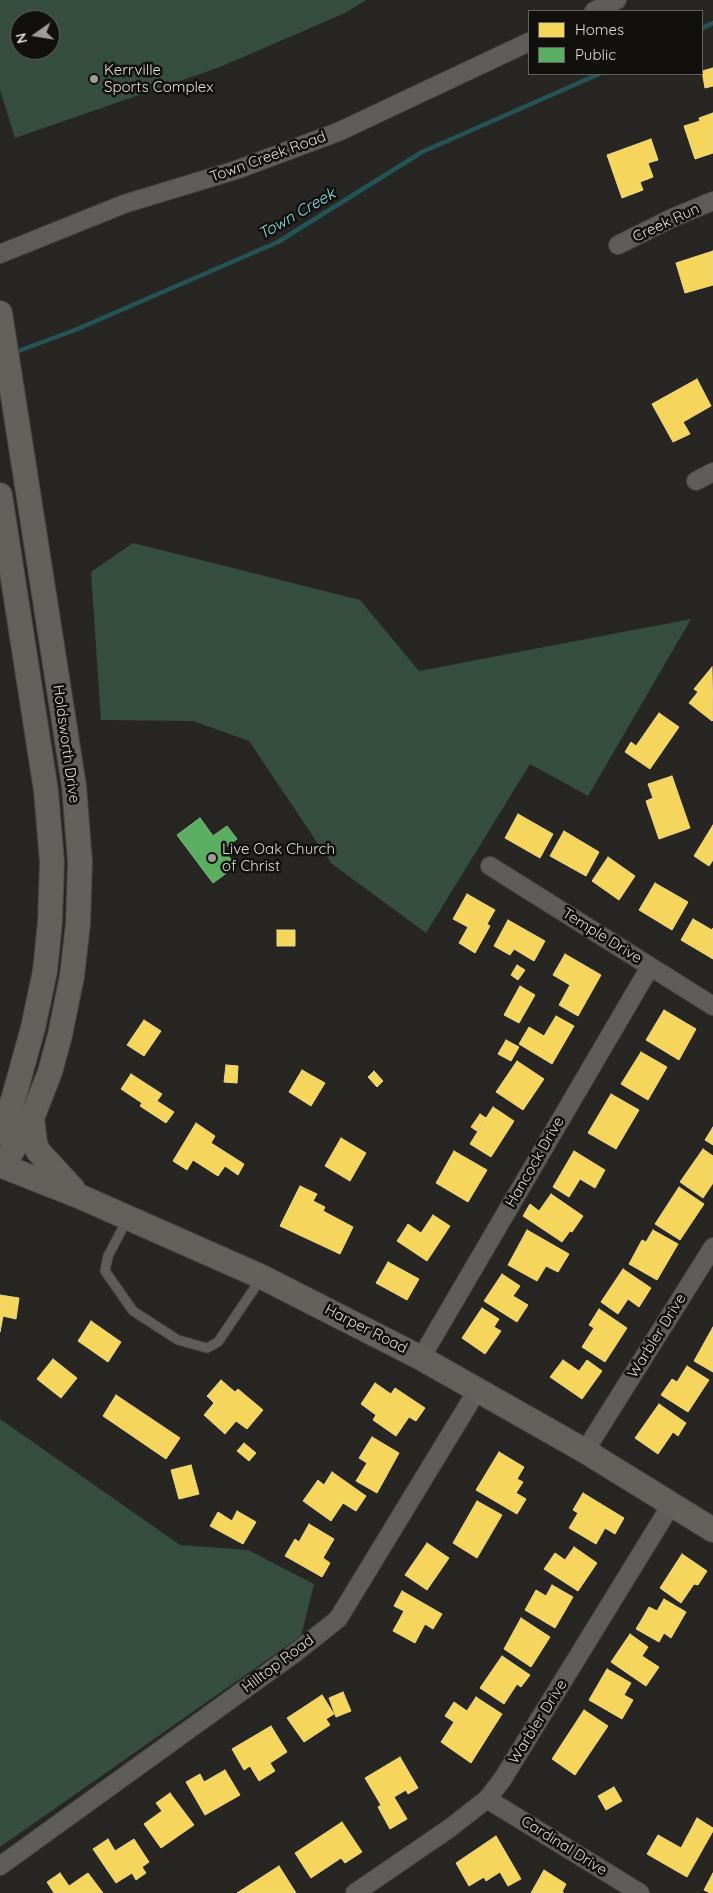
<!DOCTYPE html>
<style>
body{margin:0}
#map{position:relative;width:713px;height:1893px;overflow:hidden;background:#272623;font-family:Quicksand,sans-serif}
canvas{display:block}
.legend{position:absolute;left:528px;top:10px;width:175px;height:65px;box-sizing:border-box;background:#11100d;border:1px solid #63625f;margin:0;padding:6px 9px;list-style:none;font-size:15px;color:#dfddd9}
.legend li{display:flex;align-items:center;gap:10px;height:25px}
.legend b{width:25px;border:1px solid #63625f}
.north{position:absolute;left:10px;top:10px;width:50px;height:50px;box-sizing:border-box;background:#11100d;border:1px solid #63625f;border-radius:50%;rotate:257deg;font-size:14px;font-weight:700;line-height:20px;text-align:center;color:#dfddd9}
.north::after{content:'';display:block;margin:auto;width:18px;height:22px;background:#9f9d99;clip-path:polygon(50% 0,100% 100%,50% 72%,0 100%)}
</style>
<div id="map">
<canvas width="713" height="1893"></canvas>
<ul class="legend">
<li><b style="height:14px;background:#f6d55c"></b>Homes</li>
<li><b style="height:14px;background:#5aae61"></b>Public</li>
</ul>
<div class="north">N</div>
</div>
<script>
const ctx = document.querySelector('canvas').getContext('2d');
ctx.lineJoin = 'round';
function fillPath(path, color) { ctx.fillStyle = color; ctx.fill(path, 'evenodd'); }
const poly = rows => new Path2D(rows.map(r => 'M' + r).join(''));
function strokePath(path, color, width, dash) { ctx.strokeStyle = color; ctx.lineWidth = width; ctx.lineCap = dash ? 'butt' : 'round'; ctx.setLineDash(dash || []); ctx.stroke(path); }
function write(font, color, halo, rows, align = 'center') {
  ctx.font = font + ' Quicksand,sans-serif'; ctx.lineWidth = 5; ctx.setLineDash([]); ctx.textBaseline = 'middle'; ctx.strokeStyle = halo; ctx.fillStyle = color; for (const [text, x, y, turn = 0] of rows) {
    ctx.save(); ctx.translate(x, y); ctx.rotate((+turn || 0) * Math.PI / 180); ctx.textAlign = isNaN(turn) ? turn : align; if (halo) ctx.strokeText(text, 0, 0); ctx.fillText(text, 0, 0); ctx.restore();
  }
}
fillPath(poly([
 [0,0,366,0,345,13,220,67,15,138,0,90],
 [20,20,50,20,50,50,20,50],
 [133,543,360,600,419,671,691,619,588,796,530,764,426,933,331,863,249,741,193,721,101,720,91,572],
 [0,1419,180,1545,248,1550,314,1584,301,1636,0,1847]
]), '#364e3f');
const homes = poly([
 [713,68,713,86,705,88,702,71,713,68],
 [713,113,713,153,695,159,684,126,700,121,699,118,713,113],
 [651,139,658,160,648,163,653,177,640,182,643,190,622,198,607,155,651,139],
 [713,251,713,285,685,293,676,263,713,251],
 [697,379,711,406,683,422,690,434,673,442,652,404,697,379],
 [712,667,713,720,712,721,689,703,698,692,694,689,712,667],
 [659,713,679,727,650,769,625,752,631,742,636,746,659,713],
 [672,776,690,828,659,839,646,801,653,798,648,784,672,776],
 [518,814,553,834,540,858,505,838,518,814],
 [713,825,713,860,709,866,694,856,713,825],
 [564,831,599,852,586,876,550,856,564,831],
 [608,857,635,876,619,900,592,881,608,857],
 [655,883,688,902,672,930,639,910,655,883],
 [467,894,495,910,487,924,490,926,475,953,459,943,468,927,453,919,467,894],
 [693,919,712,930,713,928,713,959,681,940,693,919],
 [508,920,545,941,534,961,514,949,510,955,494,946,508,920],
 [277,930,295,930,295,946,277,946,277,930],
 [565,954,601,975,578,1016,559,1005,570,985,553,975,565,954],
 [517,965,525,970,518,980,511,975,517,965],
 [520,986,535,995,519,1023,504,1015,520,986],
 [664,1010,696,1029,679,1060,646,1040,664,1010],
 [556,1016,574,1026,552,1064,519,1044,529,1027,544,1036,556,1016],
 [144,1020,161,1031,144,1056,127,1045,144,1020],
 [506,1040,519,1047,511,1061,498,1054,506,1040],
 [641,1052,667,1067,648,1100,621,1084,641,1052],
 [517,1061,544,1079,523,1110,496,1092,517,1061],
 [226,1065,238,1066,237,1083,224,1082,226,1065],
 [302,1070,325,1083,311,1106,289,1092,302,1070],
 [374,1071,383,1081,377,1087,368,1077,374,1071],
 [131,1074,162,1094,157,1101,174,1112,166,1123,140,1106,142,1103,121,1089,131,1074],
 [611,1094,639,1110,616,1149,588,1133,611,1094],
 [493,1107,514,1121,491,1157,470,1144,493,1107],
 [480,1114,486,1118,477,1131,471,1127,480,1114],
 [196,1123,215,1136,211,1143,244,1164,238,1175,225,1166,218,1176,193,1160,187,1170,173,1161,196,1123],
 [713,1127,713,1145,705,1140,713,1127],
 [341,1138,366,1153,350,1181,325,1166,341,1138],
 [703,1149,713,1156,713,1183,703,1198,680,1182,703,1149],
 [454,1151,487,1170,468,1202,436,1183,454,1151],
 [574,1151,605,1170,595,1188,580,1179,569,1197,553,1187,574,1151],
 [300,1186,317,1194,313,1201,325,1207,323,1211,353,1227,340,1254,280,1226,300,1186],
 [679,1187,704,1204,680,1240,655,1224,679,1187],
 [551,1194,583,1216,572,1232,570,1231,562,1242,523,1216,530,1204,539,1211,551,1194],
 [433,1215,450,1226,427,1261,397,1241,408,1224,421,1233,433,1215],
 [527,1230,569,1254,558,1272,546,1266,537,1281,508,1265,527,1230],
 [653,1230,678,1244,657,1280,629,1264,642,1240,646,1242,653,1230],
 [388,1262,419,1279,407,1300,376,1283,388,1262],
 [623,1269,651,1288,639,1307,628,1299,618,1314,601,1302,623,1269],
 [502,1274,520,1286,513,1296,528,1305,517,1322,484,1301,502,1274],
 [0,1295,19,1298,16,1319,3,1316,0,1332,0,1295],
 [482,1308,499,1319,494,1327,501,1331,485,1354,462,1338,482,1308],
 [599,1309,627,1328,605,1362,582,1347,594,1328,589,1325,599,1309],
 [91,1321,121,1342,108,1362,78,1341,91,1321],
 [713,1327,713,1372,694,1361,713,1327],
 [53,1359,77,1378,61,1398,37,1379,53,1359],
 [563,1360,579,1371,587,1360,602,1371,582,1399,550,1377,563,1360],
 [687,1366,709,1380,688,1412,661,1395,672,1379,677,1382,687,1366],
 [221,1380,235,1392,238,1389,263,1410,247,1429,236,1421,225,1434,204,1415,214,1403,207,1396,221,1380],
 [375,1383,391,1394,395,1388,425,1408,416,1421,409,1417,396,1436,373,1420,376,1415,361,1404,375,1383],
 [116,1395,180,1438,166,1459,103,1416,116,1395],
 [659,1404,686,1423,678,1436,673,1432,658,1454,635,1438,659,1404],
 [372,1437,399,1453,377,1493,356,1481,367,1463,359,1458,372,1437],
 [244,1443,256,1453,249,1461,237,1451,244,1443],
 [499,1452,524,1467,517,1479,523,1482,516,1493,526,1499,517,1514,476,1490,499,1452],
 [191,1465,199,1494,179,1499,171,1470,191,1465],
 [332,1472,366,1496,356,1511,343,1503,331,1521,303,1501,318,1480,324,1485,332,1472],
 [583,1493,624,1518,615,1534,605,1528,596,1544,569,1528,578,1513,573,1510,583,1493],
 [477,1501,502,1515,477,1558,453,1543,477,1501],
 [237,1511,256,1522,243,1544,210,1526,218,1512,232,1521,237,1511],
 [309,1524,334,1539,323,1558,330,1563,322,1577,285,1556,295,1539,299,1542,309,1524],
 [427,1543,449,1558,427,1590,405,1575,427,1543],
 [574,1547,597,1563,578,1591,544,1569,555,1553,565,1560,574,1547],
 [682,1554,707,1571,698,1585,694,1584,681,1603,660,1588,682,1554],
 [552,1585,573,1597,555,1628,525,1610,536,1590,546,1596,552,1585],
 [402,1591,442,1614,433,1629,425,1624,415,1643,393,1631,404,1611,394,1606,402,1591],
 [664,1599,686,1612,671,1638,664,1633,659,1642,636,1629,649,1607,657,1611,664,1599],
 [521,1618,550,1637,531,1667,504,1649,521,1618],
 [630,1634,648,1647,642,1656,659,1667,646,1686,611,1662,630,1634],
 [502,1656,530,1675,521,1687,517,1684,504,1704,480,1688,502,1656],
 [607,1669,631,1683,624,1695,633,1700,622,1719,589,1700,607,1669],
 [343,1692,351,1711,336,1717,329,1698,343,1692],
 [322,1695,334,1714,326,1719,330,1725,304,1742,287,1718,322,1695],
 [476,1697,502,1714,471,1763,441,1742,454,1722,445,1716,454,1702,467,1711,476,1697],
 [584,1710,608,1726,575,1775,552,1759,584,1710],
 [271,1726,287,1752,270,1763,275,1771,259,1781,250,1766,244,1770,232,1749,271,1726],
 [400,1757,418,1788,408,1794,406,1790,394,1797,407,1819,390,1829,378,1807,381,1805,365,1778,400,1757],
 [225,1770,240,1795,205,1815,186,1782,200,1774,204,1782,225,1770],
 [614,1787,622,1801,606,1810,598,1796,614,1787],
 [170,1793,194,1825,161,1848,144,1824,162,1811,156,1803,170,1793],
 [697,1818,713,1828,713,1831,687,1877,647,1854,658,1835,681,1848,697,1818],
 [342,1822,362,1852,345,1863,341,1858,311,1878,295,1853,342,1822],
 [496,1836,521,1879,508,1886,500,1872,486,1881,484,1877,469,1886,456,1863,496,1836],
 [108,1839,115,1851,134,1839,149,1862,142,1867,146,1873,136,1880,132,1873,116,1883,93,1849,108,1839],
 [279,1866,296,1893,237,1893,279,1866],
 [544,1870,566,1884,562,1892,564,1893,531,1893,544,1870],
 [60,1873,69,1886,88,1873,103,1893,54,1893,47,1882,60,1873],
 [713,1873,713,1893,710,1893,704,1890,713,1873]
]);
fillPath(homes, '#f6d55c');
strokePath(homes, '#efd782', 1);
const public = poly([
 [200,818,213,836,227,826,237,839,223,849,236,866,213,883,177,835,200,818]
]);
fillPath(public, '#5aae61');
strokePath(public, '#82bc85', 1);
strokePath(poly([
 [702,28,713,23],
 [13,353,75,330,278,242,422,152,599,74]
]), '#255458', 4.5);
const lane = poly([
 [128,1218,108,1256,105,1271,133,1311,178,1340,207,1348,218,1342,262,1277]
]);
const street = poly([
 [594,11,617,0],
 [618,245,672,218,713,201],
 [0,254,124,204,236,170,338,132,529,42],
 [696,481,713,472],
 [490,866,713,1006],
 [421,1358,650,967],
 [585,1451,713,1247],
 [487,1799,640,1893],
 [0,1866,295,1653,338,1619,478,1389],
 [355,1893,450,1828,487,1799,502,1780,671,1505]
]);
const secondary = poly([
 [0,313,74,786,80,862,78,924,72,976,60,1035,50,1072,32,1118,3,1166],
 [0,495,46,791,52,862,50,922,45,971,33,1028,13,1100,0,1133],
 [32,1118,35,1143,38,1151,73,1189],
 [0,1165,81,1197,262,1277,421,1358,585,1451,713,1530]
]);
strokePath(lane, '#454442', 11);
strokePath(street, '#454442', 20);
strokePath(secondary, '#454442', 26);
strokePath(lane, '#5e5d5a', 9);
strokePath(street, '#5e5d5a', 18);
strokePath(secondary, '#64605c', 24);
for (const [x, y, r, color] of [
 [94,79,5,"#9f9d99"],
 [212,858,5,"#9f9d99"]
]) { const dot = new Path2D(); dot.arc(x, y, r, 0, 2 * Math.PI); ctx.fillStyle = color; ctx.fill(dot); strokePath(dot, '#11100d', 2); }
write('15px', '#dfddd9', '#11100d', [
 ["Kerrville",104,70],
 ["Sports Complex",104,87],
 ["Live Oak Church",222,849],
 ["of Christ",222,866]
], 'left');
write('15px', '#dfddd9', '#11100d', [
 ["Town Creek Road",268,157,-20],
 ["Creek Run",666,223,-25],
 ["Holdsworth Drive",66,744,82],
 ["Temple Drive",602,936,32],
 ["Hancock Drive",535,1162,-60],
 ["Harper Road",366,1329,27],
 ["Warbler Drive",657,1336,-58],
 ["Hilltop Road",278,1664,-37],
 ["Warbler Drive",538,1722,-58],
 ["Cardinal Drive",564,1846,32]
]);
write('italic 16px', '#88dfe8', '#11100d', [
 ["Town Creek",297,214,-30]
]);
</script>
